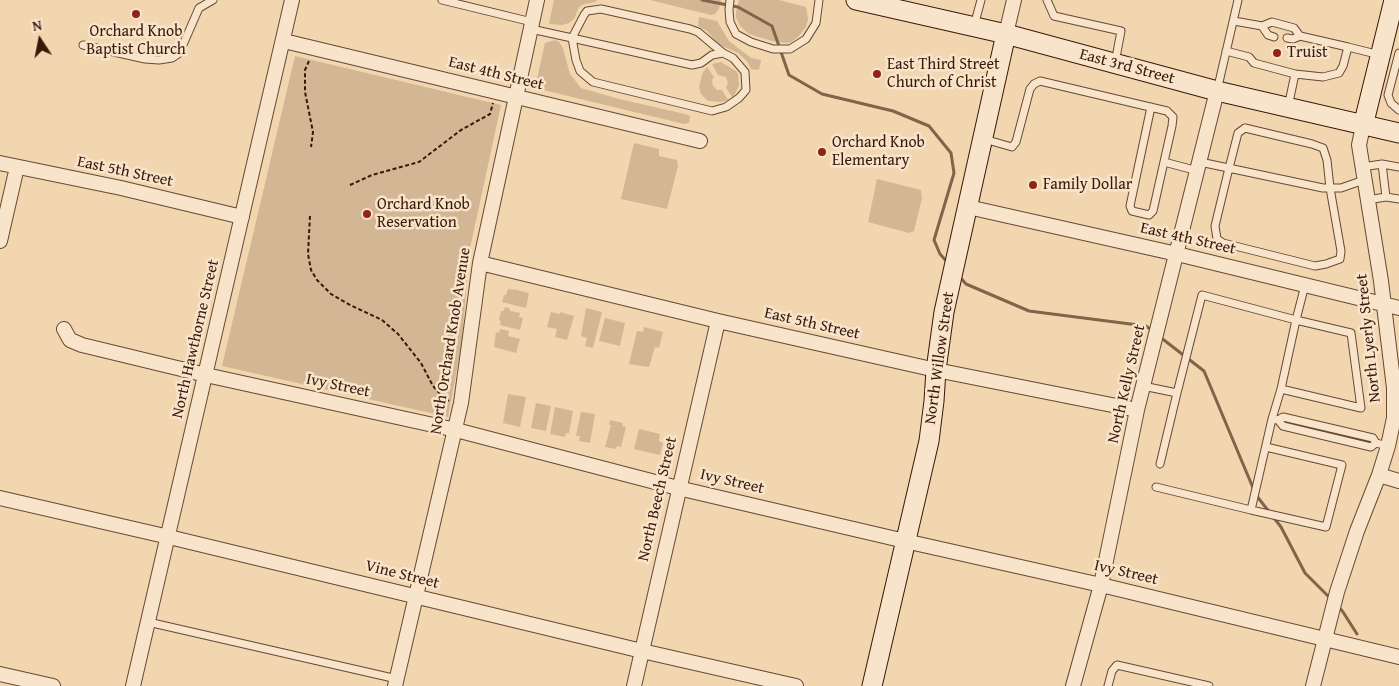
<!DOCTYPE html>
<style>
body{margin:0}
#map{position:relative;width:1399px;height:686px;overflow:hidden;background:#f2d6af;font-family:"Gentium Book Plus",serif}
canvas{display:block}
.north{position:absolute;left:15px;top:15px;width:50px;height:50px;-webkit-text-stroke:4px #f7e4cb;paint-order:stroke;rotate:349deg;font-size:14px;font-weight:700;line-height:20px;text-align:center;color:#3a1808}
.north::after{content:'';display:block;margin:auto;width:18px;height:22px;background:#3a1808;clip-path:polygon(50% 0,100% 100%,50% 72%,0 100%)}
</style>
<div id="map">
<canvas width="1399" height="686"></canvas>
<div class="north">N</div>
</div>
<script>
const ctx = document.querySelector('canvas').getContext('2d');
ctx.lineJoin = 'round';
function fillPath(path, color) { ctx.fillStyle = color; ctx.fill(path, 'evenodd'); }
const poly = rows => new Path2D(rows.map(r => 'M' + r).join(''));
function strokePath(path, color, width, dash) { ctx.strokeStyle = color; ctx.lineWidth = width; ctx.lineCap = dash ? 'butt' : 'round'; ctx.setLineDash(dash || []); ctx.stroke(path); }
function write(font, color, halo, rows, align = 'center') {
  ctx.font = font + ' "Gentium Book Plus",serif'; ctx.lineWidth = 5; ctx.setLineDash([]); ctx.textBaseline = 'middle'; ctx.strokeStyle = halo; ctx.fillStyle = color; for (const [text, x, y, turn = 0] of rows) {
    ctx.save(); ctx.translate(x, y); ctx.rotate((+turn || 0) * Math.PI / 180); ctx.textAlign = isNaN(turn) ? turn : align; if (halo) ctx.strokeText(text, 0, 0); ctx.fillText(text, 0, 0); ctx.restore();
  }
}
fillPath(poly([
 [554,0,597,0,596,2,584,4,579,7,574,19,569,23,562,25,549,24],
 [650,0,721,0,719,9,715,14,711,15],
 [739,0,779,0,806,7,808,19,806,27,798,37,791,42,785,43,772,41,749,34,740,26,736,17,736,12],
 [699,17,717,21,729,41,751,58,761,60,759,70,751,69,747,61,738,53,718,44,707,31,698,26],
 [555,40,559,42,563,48,570,74,581,88,619,99,685,114,690,116,689,123,684,124,535,88,545,43],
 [295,56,501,105,469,253,462,342,448,417,222,366],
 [721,62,736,71,738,74,739,85,733,98,726,88,728,83,726,77,718,75,712,64],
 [707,67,714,77,712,80,713,86,717,90,722,90,728,100,721,102,708,101,701,94,699,87,702,74],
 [634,143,659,149,659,156,677,160,678,166,667,209,621,199],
 [877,179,921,190,922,198,914,231,909,233,868,222],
 [508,289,513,290,513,289,529,293,526,308,502,302,504,295,506,295],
 [505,307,510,309,510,311,520,313,519,317,523,318,520,330,500,325,501,321,499,320,501,311,504,311],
 [586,308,602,312,593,348,585,346,587,338,581,336],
 [551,312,560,314,560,312,574,316,567,340,555,337,557,329,547,327],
 [605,318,625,323,620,346,599,341],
 [644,327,663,332,659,348,655,347,649,367,629,364,637,331,643,332],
 [500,329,509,331,508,336,520,339,516,353,494,347,496,332,499,333],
 [508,394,526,397,520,427,503,423],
 [536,403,551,406,546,431,531,428],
 [555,407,573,411,569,433,566,433,565,437,550,434],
 [581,412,595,414,590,443,579,441,580,436,576,436],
 [610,420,623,423,622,426,626,427,621,447,617,446,616,449,605,447,611,425,609,425],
 [639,429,660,434,659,441,663,443,660,455,634,449]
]), '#d3b693');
strokePath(poly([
 [702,0,738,7,772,26,789,75,822,94,893,111,929,126,951,153,954,173,934,240,940,254,948,263],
 [959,276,966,284,1029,311,1146,326,1153,331],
 [1160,337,1204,371,1256,495,1281,527,1305,573,1332,600],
 [1338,606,1343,612,1357,634]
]), '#83634a', 3);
const lane = poly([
 [442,0,532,22],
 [730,0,729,10,730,22,736,34,751,42,773,49,790,49,806,39,816,23,819,0],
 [1047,0,1054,16,1121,31,1115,63],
 [1234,21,1262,26,1272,22,1294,28,1300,36],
 [974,26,981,0],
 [1262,26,1268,35,1274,37],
 [531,29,572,38,692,65,701,63,712,55,723,53,733,58,745,72,746,90,739,98,726,107,712,111,593,82,580,71,576,60,572,38,584,15,587,11,601,9,690,29,698,32,723,53],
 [1287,38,1293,39,1300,36,1348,47],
 [83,45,145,59,159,60,172,58,178,54,182,47,199,8,213,0],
 [1226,51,1249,57,1254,63,1295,74,1323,77,1339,73,1343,66,1348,47,1380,55],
 [1399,53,1388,95,1391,103,1399,110],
 [1217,91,1238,0],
 [1288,107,1295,74],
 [1245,128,1312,144,1323,148,1327,160,1330,188,1341,251,1340,259,1326,264,1315,266,1223,243,1217,239,1215,226,1229,168,1238,133,1245,128],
 [984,139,1012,147,1016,142,1030,89,1034,84,1040,81,1167,111,1173,117,1172,126,1153,211,1149,215,1132,211,1130,206,1151,107],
 [1164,162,1198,171],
 [1200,162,1323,188,1341,188,1364,180],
 [1362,167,1382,164],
 [1399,167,1382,164,1386,197,1399,199],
 [1367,200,1386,197],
 [1143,386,1177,393,1160,464],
 [1177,393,1202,295,1296,320,1305,285],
 [1272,419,1281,389,1361,408,1351,333,1296,320,1281,389],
 [1278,420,1283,426,1371,447,1376,443],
 [1266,447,1342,465,1326,527,1251,510,1272,419,1278,420,1283,417,1373,438,1376,443,1388,446],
 [1156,487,1251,510],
 [148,622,397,679],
 [1108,686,1112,671,1117,665,1209,686]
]);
const street = poly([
 [1006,34,1014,0],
 [284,41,700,141],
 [0,163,121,188,242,217],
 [968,207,1177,254,1399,308],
 [0,241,17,167],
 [480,263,718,321,936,370,1137,410],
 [64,329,70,340,82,345,206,375,456,430,678,488,905,541,1101,585,1399,657],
 [1379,475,1399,481],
 [0,498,169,537,642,651,796,686],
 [0,674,53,686],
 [133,686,292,0],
 [395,686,461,403,480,263,537,0],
 [634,686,718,321],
 [1073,686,1101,585,1137,410,1217,91],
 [1313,686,1337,592,1357,531,1379,475,1388,446,1394,418,1394,388,1381,281,1359,145,1363,126]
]);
const secondary = poly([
 [856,0,1006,34,1217,91,1399,133],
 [1363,126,1394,0],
 [872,686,929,441,934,401,936,370,944,312,1006,34]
]);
strokePath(lane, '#684832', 9);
strokePath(street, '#684832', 16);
strokePath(secondary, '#3a1808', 21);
strokePath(poly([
 [309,61,305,70,305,92,313,132,311,147],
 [350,185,372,175,419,162,461,130,490,114,493,103],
 [310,216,308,254,311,270,317,280,331,294,350,305,382,320,398,334,421,363,433,386,442,396,449,401]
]), '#3a1808', 2, [4, 2.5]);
strokePath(lane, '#f7e4cb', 7);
strokePath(street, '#f7e4cb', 14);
strokePath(secondary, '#f7e4cb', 19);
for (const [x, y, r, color] of [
 [136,14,5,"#8f2418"],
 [1277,53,5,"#8f2418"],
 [877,74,5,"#8f2418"],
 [822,152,5,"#8f2418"],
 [1033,185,5,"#8f2418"],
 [367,214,5,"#8f2418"]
]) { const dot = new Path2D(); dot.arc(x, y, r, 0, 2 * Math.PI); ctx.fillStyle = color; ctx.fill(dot); strokePath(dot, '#f7e4cb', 2); }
write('16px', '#3a1808', '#f7e4cb', [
 ["Orchard Knob",136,32,"center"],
 ["Baptist Church",136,50,"center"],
 ["Truist",1287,53],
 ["East Third Street",887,65],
 ["Church of Christ",887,83],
 ["Orchard Knob",832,143],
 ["Elementary",832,161],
 ["Family Dollar",1043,185],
 ["Orchard Knob",377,205],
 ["Reservation",377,223]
], 'left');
write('16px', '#3a1808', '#f7e4cb', [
 ["East 3rd Street",1127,67,15],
 ["East 4th Street",496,74,14],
 ["East 5th Street",125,172,12],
 ["East 4th Street",1188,239,13],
 ["East 5th Street",812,324,13],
 ["North Lyerly Street",1369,338,-96],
 ["North Hawthorne Street",196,339,-77],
 ["North Orchard Knob Avenue",451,341,-81],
 ["North Willow Street",940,358,-82],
 ["North Kelly Street",1127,384,-77],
 ["Ivy Street",338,386,12],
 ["Ivy Street",732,482,13],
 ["North Beech Street",658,499,-77],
 ["Ivy Street",1126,573,13],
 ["Vine Street",402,575,14]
]);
</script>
